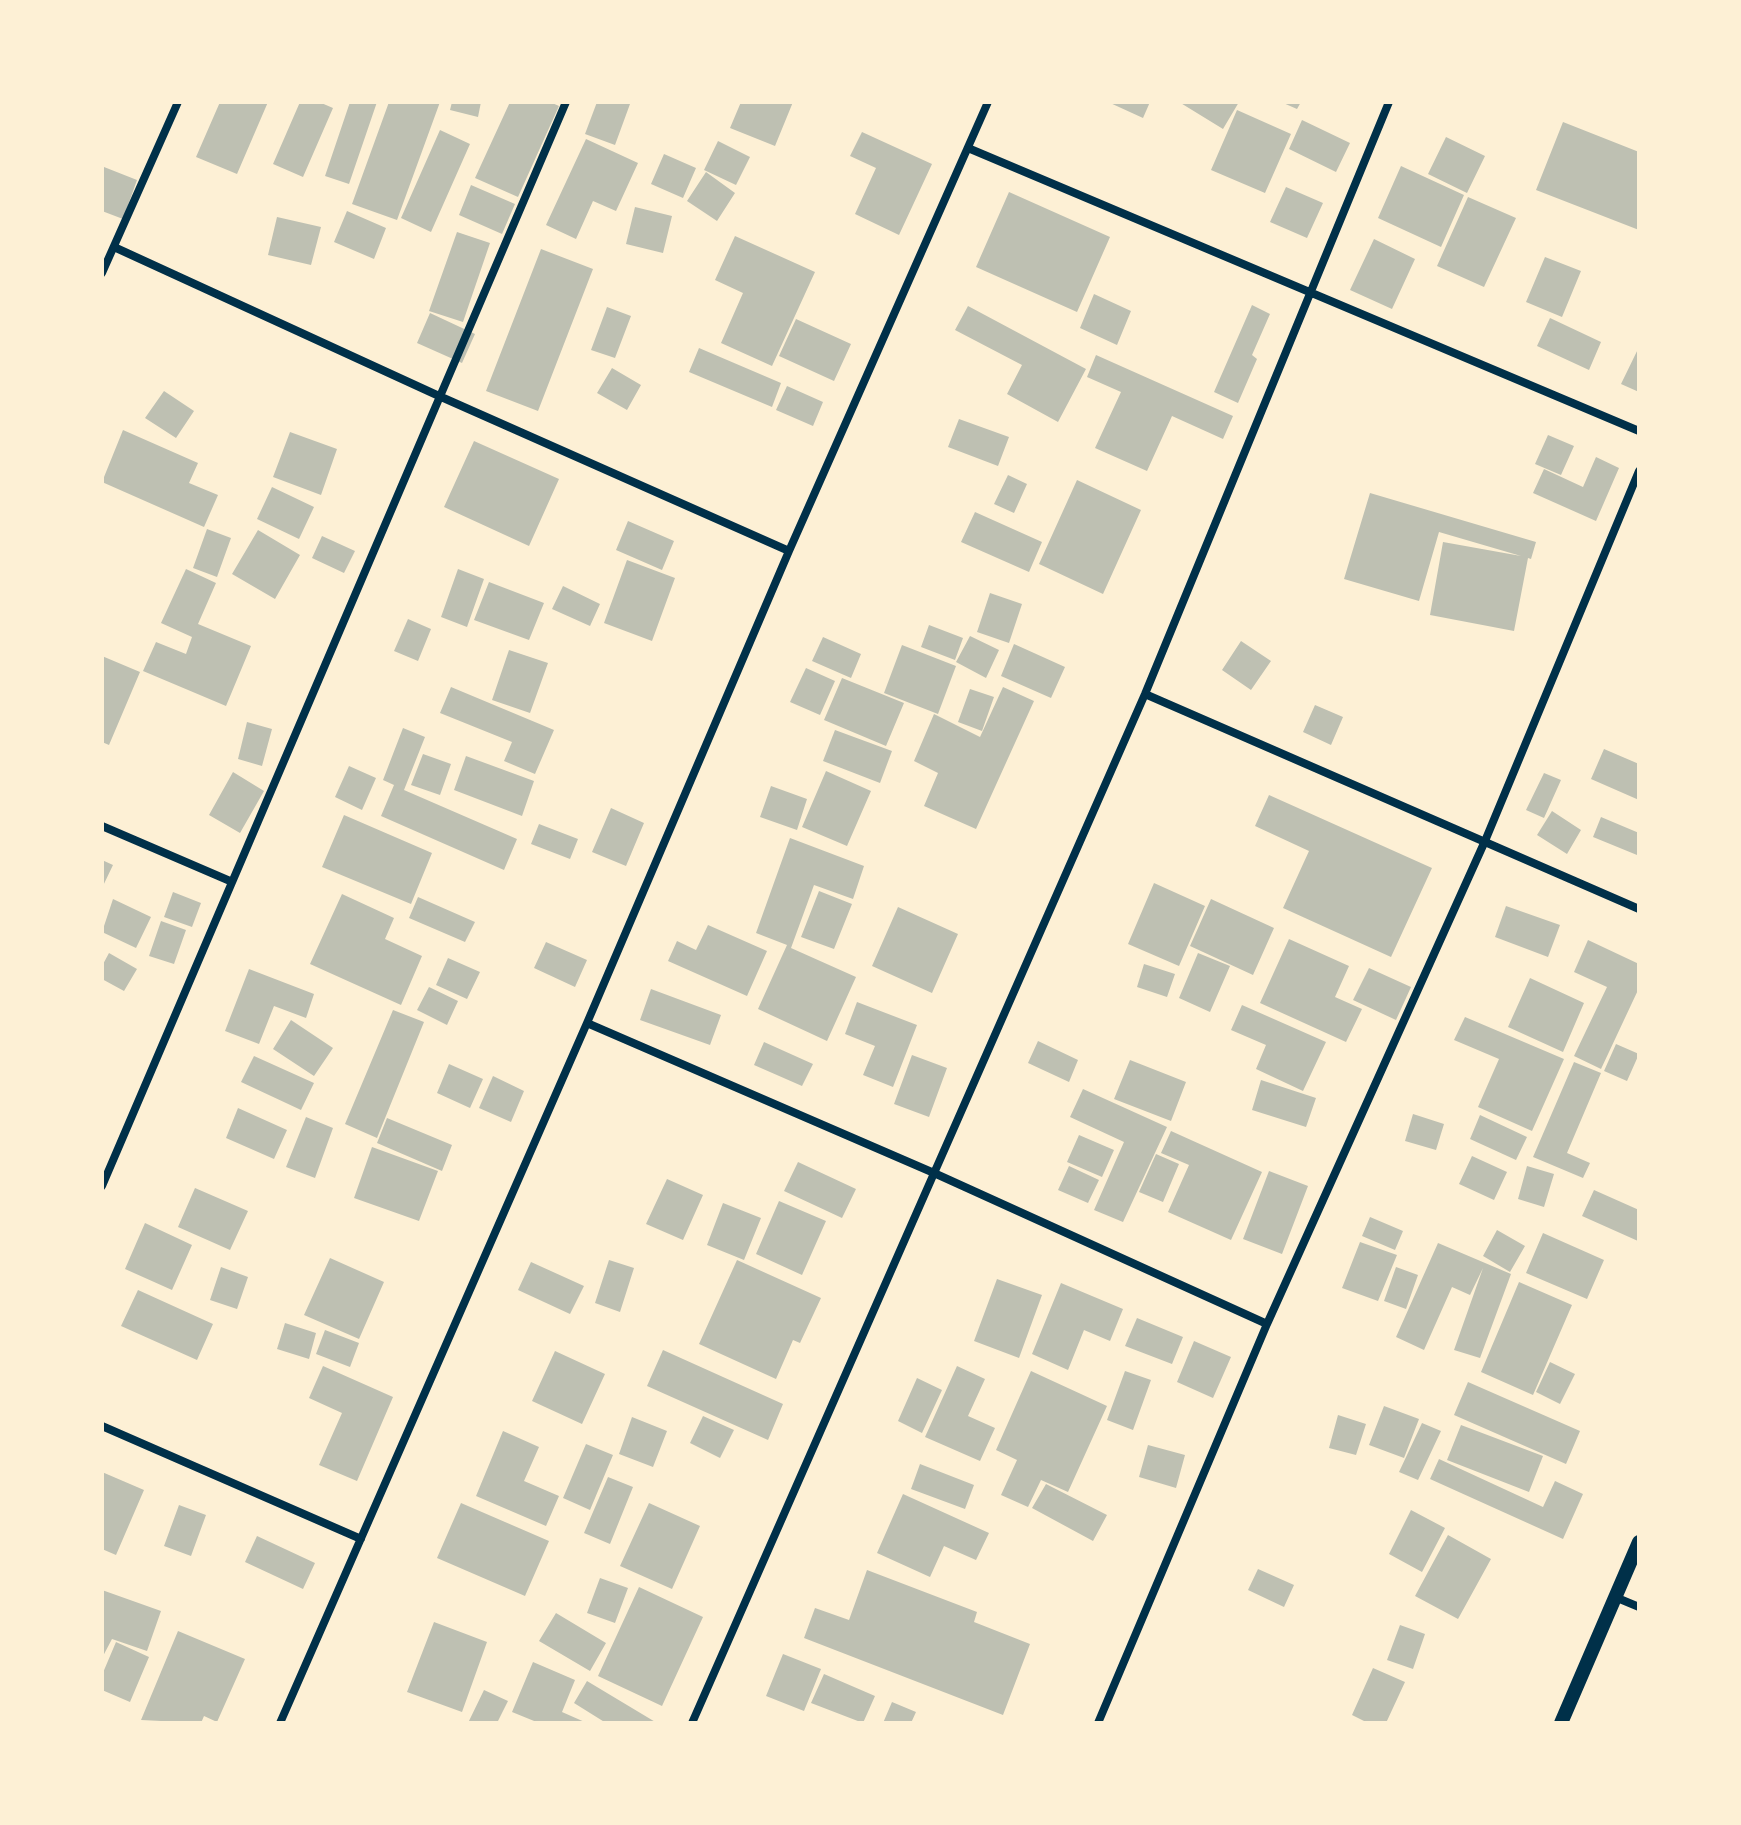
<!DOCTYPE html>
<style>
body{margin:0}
#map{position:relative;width:1741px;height:1825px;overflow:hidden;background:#fdf0d5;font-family:Mulish,sans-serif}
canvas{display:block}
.frame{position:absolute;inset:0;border:104px solid #fdf0d5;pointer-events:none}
</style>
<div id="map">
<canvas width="1741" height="1825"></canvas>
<div class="frame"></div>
</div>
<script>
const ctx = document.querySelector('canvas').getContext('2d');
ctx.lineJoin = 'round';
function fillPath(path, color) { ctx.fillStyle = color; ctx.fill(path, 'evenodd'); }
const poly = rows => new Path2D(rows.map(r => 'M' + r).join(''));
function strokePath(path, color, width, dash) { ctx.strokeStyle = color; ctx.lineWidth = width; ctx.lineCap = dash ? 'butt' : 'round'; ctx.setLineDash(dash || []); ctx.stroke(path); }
fillPath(poly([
 [220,102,268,102,237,174,196,157],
 [300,102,319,102,333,108,303,177,273,164],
 [350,102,377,102,349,184,325,176],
 [389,102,440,102,397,220,352,204],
 [452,102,481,102,478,117,450,110],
 [510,102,550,102,559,106,518,197,475,178],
 [597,102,630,104,615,145,585,134],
 [741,102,793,102,775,146,730,128],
 [1108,102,1150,102,1143,118],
 [1179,102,1239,102,1223,129],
 [1281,102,1301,102,1297,109],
 [1237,110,1291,134,1265,193,1211,170],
 [1302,120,1350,143,1336,172,1289,149],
 [1563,122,1639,152,1639,230,1536,190],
 [440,130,470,144,431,232,401,218],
 [862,132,932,164,899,235,855,214,876,168,850,156],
 [1446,137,1485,156,1467,193,1428,174],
 [586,139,638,163,616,211,593,201,576,239,546,225],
 [718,141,750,157,736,185,704,170],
 [664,154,696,168,683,198,651,184],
 [1401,166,1464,195,1441,247,1378,218],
 [104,167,137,180,123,219,102,211],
 [706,172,735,193,717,221,687,201],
 [471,185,515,204,502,234,459,215],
 [1286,187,1323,203,1307,238,1270,222],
 [1009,192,1110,237,1077,312,976,267],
 [1468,197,1516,218,1484,287,1437,266],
 [635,207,672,216,663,253,626,244],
 [347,211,386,228,374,259,334,242],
 [277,217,321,227,311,265,268,255],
 [457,232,490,243,463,322,429,311],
 [735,236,815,272,772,366,721,343,743,293,715,280],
 [1374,239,1415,259,1392,309,1350,290],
 [541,249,593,269,538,411,486,391],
 [1545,257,1581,271,1562,317,1526,302],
 [1094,294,1131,311,1117,345,1080,328],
 [1252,305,1270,314,1252,355,1257,359,1238,403,1214,392],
 [968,306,1086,369,1058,422,1007,394,1022,365,955,330],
 [607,307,631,316,615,358,591,350],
 [430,313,475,334,462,363,417,343],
 [1550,318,1601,342,1589,370,1537,346],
 [796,319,851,344,834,381,779,356],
 [1639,347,1639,392,1621,384],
 [699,348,781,383,772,407,689,372],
 [1096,355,1233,416,1223,439,1172,416,1147,471,1095,448,1121,392,1087,377],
 [612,368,641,385,627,410,597,393],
 [787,386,823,402,813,426,776,410],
 [164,391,194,411,176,438,145,418],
 [959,419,1009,437,998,466,948,447],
 [123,430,198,463,189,483,218,495,204,527,102,482],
 [290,432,337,449,321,495,273,477],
 [1548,435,1574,446,1561,475,1535,464],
 [474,441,559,479,529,546,444,507],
 [1596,457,1619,468,1596,521,1533,493,1544,469,1583,487],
 [1008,475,1027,484,1014,513,994,504],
 [1077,480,1141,510,1103,594,1039,564],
 [272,487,314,507,299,539,257,519],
 [1370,493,1536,542,1531,559,1528,558,1514,631,1430,615,1443,542,1521,556,1439,532,1419,601,1344,579],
 [975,512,1042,542,1029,572,961,542],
 [628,521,674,541,662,570,616,550],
 [207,529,231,538,217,577,193,568],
 [258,530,300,555,275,599,232,574],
 [322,536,355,551,344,573,312,558],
 [627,560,675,578,652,641,604,623],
 [186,569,216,583,198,624,251,646,226,706,143,671,156,642,186,654,192,637,161,623],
 [458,569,484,579,467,627,441,617],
 [489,582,544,603,529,640,474,620],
 [563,586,600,604,590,626,552,609],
 [990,593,1022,604,1009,643,977,632],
 [408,619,431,629,418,661,394,651],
 [929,625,963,638,955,660,921,647],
 [970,636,999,650,986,678,956,662],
 [823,637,861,654,851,678,812,661],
 [1241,641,1271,661,1251,690,1222,670],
 [1014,644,1065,667,1051,698,1001,676],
 [902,645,956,666,938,714,884,693],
 [509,650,548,663,530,713,492,700],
 [102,656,140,672,109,745,102,742],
 [806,668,835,681,820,715,790,702],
 [842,678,904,703,886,746,824,720],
 [451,687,554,730,535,774,504,761,512,742,440,713],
 [1003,687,1034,701,976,829,924,806,938,773,914,761,934,714,980,737],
 [970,689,994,697,982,731,958,722],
 [1315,705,1343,717,1331,745,1303,732],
 [247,722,272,729,262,766,238,759],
 [403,728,425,737,404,790,517,839,504,870,381,816,394,785,383,780],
 [835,730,892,751,880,783,823,761],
 [1604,749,1639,764,1639,800,1591,779],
 [423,754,451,764,440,795,411,785],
 [466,756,534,781,522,816,454,790],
 [349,766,376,778,362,810,335,797],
 [826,771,871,791,847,846,802,827],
 [233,772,264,791,240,833,209,815],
 [1544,773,1561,780,1544,818,1526,810],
 [771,786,807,799,797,830,760,817],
 [1269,795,1432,868,1391,957,1283,908,1309,851,1255,826],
 [611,808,644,823,626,866,592,852],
 [1552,811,1581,830,1567,854,1537,835],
 [344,815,432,853,411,904,322,867],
 [1601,817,1639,833,1637,855,1593,837],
 [539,824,578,839,570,859,531,844],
 [790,838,864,866,853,899,814,885,791,948,856,977,827,1041,758,1009,787,945,756,933],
 [102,860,113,865,102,888],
 [1154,883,1205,906,1179,966,1128,944],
 [819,891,852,904,834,949,801,937],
 [173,892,201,903,192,927,164,917],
 [342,894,394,918,385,939,422,956,401,1005,310,964],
 [418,897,475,922,465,942,409,918],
 [113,899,151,917,136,948,102,932],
 [1211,899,1274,928,1253,975,1190,946],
 [1506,906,1560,925,1548,957,1495,937],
 [898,907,958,934,932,993,872,966],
 [161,921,186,930,174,964,149,956],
 [708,925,767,951,747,996,668,961,677,941,696,950],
 [1289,939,1349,966,1335,997,1362,1009,1346,1042,1260,1003],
 [1588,940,1639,964,1639,988,1601,1069,1574,1056,1607,987,1574,972],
 [546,942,587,960,575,987,534,968],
 [109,953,137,969,124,991,102,979,102,966],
 [1198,953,1230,966,1210,1012,1179,998],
 [448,958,480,972,467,999,436,985],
 [1144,964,1175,974,1167,997,1137,987],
 [1369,968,1411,987,1396,1020,1353,1000],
 [249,969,314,994,306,1018,274,1006,259,1044,225,1031],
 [1530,978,1584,1003,1563,1052,1508,1027],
 [429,987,458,1001,447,1025,417,1010],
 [651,989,721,1015,710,1045,640,1020],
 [857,1002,917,1025,893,1087,863,1075,875,1046,845,1034],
 [1242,1005,1326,1042,1303,1091,1256,1069,1266,1045,1231,1030],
 [393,1010,424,1022,377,1138,345,1124],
 [1465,1017,1564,1059,1532,1131,1478,1107,1499,1059,1454,1040],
 [291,1020,333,1048,314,1076,273,1049],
 [1038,1041,1078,1060,1069,1082,1028,1063],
 [764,1042,813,1064,802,1086,754,1065],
 [1616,1044,1639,1054,1627,1081,1604,1071],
 [912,1055,947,1068,929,1117,894,1104],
 [254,1056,314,1083,301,1110,241,1082],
 [1130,1060,1186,1082,1171,1121,1114,1099],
 [1574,1062,1601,1073,1567,1153,1590,1163,1583,1178,1533,1157],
 [449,1064,483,1079,470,1108,437,1093],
 [493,1076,524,1091,511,1122,479,1108],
 [1261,1080,1316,1098,1306,1127,1252,1110],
 [1083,1089,1167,1127,1123,1222,1094,1210,1124,1142,1070,1117],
 [238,1108,287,1130,274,1159,226,1138],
 [1413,1114,1444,1124,1436,1150,1405,1141],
 [1480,1115,1527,1137,1516,1160,1470,1139],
 [306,1117,333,1128,315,1178,286,1167],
 [387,1118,452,1145,442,1171,377,1143],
 [1171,1131,1262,1172,1231,1240,1168,1212,1189,1165,1161,1153],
 [1079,1135,1114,1150,1102,1177,1067,1162],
 [372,1147,438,1171,419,1221,354,1198],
 [1156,1154,1179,1164,1163,1202,1139,1192],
 [1472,1156,1507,1172,1494,1200,1459,1184],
 [798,1162,856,1189,842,1218,784,1191],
 [1069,1166,1099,1180,1088,1203,1058,1190],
 [1527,1166,1554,1174,1544,1207,1518,1199],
 [1269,1171,1308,1186,1282,1254,1243,1239],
 [667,1179,703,1195,683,1240,646,1224],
 [195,1188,248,1211,230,1250,178,1227],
 [1594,1190,1639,1210,1638,1241,1582,1216],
 [779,1201,826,1221,802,1275,756,1254],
 [723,1203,761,1218,744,1260,707,1245],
 [1370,1217,1403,1231,1395,1250,1362,1236],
 [145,1223,192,1245,172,1290,125,1269],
 [1497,1230,1525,1246,1510,1272,1483,1256],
 [1543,1233,1604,1260,1587,1299,1526,1273],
 [1360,1242,1397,1255,1378,1301,1342,1288],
 [1438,1243,1511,1274,1480,1358,1454,1350,1483,1268,1470,1295,1452,1287,1424,1350,1396,1337],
 [330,1258,384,1282,359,1339,304,1315],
 [609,1260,634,1268,620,1312,595,1303],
 [737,1260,821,1298,800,1343,793,1340,776,1379,699,1344],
 [531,1262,584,1286,570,1314,518,1290],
 [221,1267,248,1277,237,1309,210,1300],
 [1396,1267,1418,1275,1406,1309,1384,1301],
 [997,1279,1042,1295,1019,1358,974,1341],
 [1519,1282,1572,1305,1533,1395,1481,1372],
 [1061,1283,1123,1309,1110,1341,1084,1330,1068,1370,1032,1354],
 [138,1290,213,1324,197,1360,121,1326],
 [1137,1318,1183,1337,1172,1364,1125,1346],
 [285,1323,316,1333,309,1359,277,1349],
 [325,1330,359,1343,350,1367,316,1354],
 [1194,1341,1231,1357,1213,1398,1177,1382],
 [663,1350,783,1404,768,1440,647,1386],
 [555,1351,605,1374,582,1424,532,1401],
 [1550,1362,1575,1374,1560,1404,1536,1392],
 [323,1366,393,1397,357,1481,319,1465,342,1413,309,1398],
 [957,1366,985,1379,968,1416,995,1428,980,1461,925,1437],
 [1031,1371,1107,1406,1068,1492,1041,1480,1028,1507,1001,1495,1017,1460,996,1450],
 [1125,1371,1151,1380,1133,1430,1107,1420],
 [917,1378,942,1390,922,1433,898,1421],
 [1468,1382,1580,1431,1566,1464,1454,1415],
 [1384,1406,1419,1419,1404,1458,1369,1445],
 [1338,1415,1366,1424,1356,1455,1329,1448],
 [703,1416,734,1430,720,1458,690,1443],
 [632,1417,667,1431,653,1467,619,1454],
 [1422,1423,1441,1431,1418,1480,1399,1472],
 [1461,1425,1543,1456,1529,1492,1447,1460],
 [503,1431,539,1447,524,1481,559,1496,546,1526,476,1496],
 [586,1444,613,1455,590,1510,563,1498],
 [1148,1445,1185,1455,1176,1488,1139,1477],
 [1439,1459,1543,1507,1555,1481,1583,1494,1563,1539,1430,1479],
 [920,1464,974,1485,965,1509,911,1489],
 [102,1472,144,1490,116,1555,102,1549],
 [608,1477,633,1487,610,1544,584,1533],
 [1046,1484,1107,1515,1093,1541,1032,1508],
 [903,1494,989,1533,976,1560,944,1546,930,1577,877,1553],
 [461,1503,549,1541,525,1596,437,1558],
 [649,1503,700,1526,672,1589,620,1566],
 [179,1505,206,1515,191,1556,164,1546],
 [1411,1510,1445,1528,1422,1572,1389,1554],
 [1448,1535,1491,1559,1458,1619,1415,1596],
 [257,1536,315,1563,303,1589,245,1562],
 [1258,1569,1294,1585,1284,1607,1248,1590],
 [867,1570,977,1612,974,1622,1030,1644,1003,1715,804,1638,815,1608,849,1620],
 [600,1578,628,1588,615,1623,587,1613],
 [639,1587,703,1617,662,1706,598,1676],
 [102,1590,161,1611,147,1651,112,1639,102,1658],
 [556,1613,606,1643,590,1671,539,1641],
 [434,1622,487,1642,462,1712,407,1692],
 [1400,1625,1425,1634,1413,1669,1387,1660],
 [178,1631,245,1659,217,1722,204,1716,201,1723,141,1720],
 [116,1642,149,1657,130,1702,102,1690,102,1675],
 [783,1654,821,1669,804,1711,766,1696],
 [533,1662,575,1680,562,1712,587,1723,539,1723,512,1712],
 [1373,1668,1405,1682,1386,1723,1368,1723,1352,1715],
 [824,1674,875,1696,863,1723,811,1703],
 [587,1681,657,1723,606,1723,574,1703],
 [484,1690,508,1701,497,1723,468,1723],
 [892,1702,916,1712,911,1723,883,1723]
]), '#bec0b2');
strokePath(poly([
 [968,148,1639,431],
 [114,247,439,396,789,551],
 [102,273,178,102],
 [1145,694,1639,909],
 [102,826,230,881],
 [587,1023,934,1173,1267,1324],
 [102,1186,566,102],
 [102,1426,361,1539],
 [1615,1597,1639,1607],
 [280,1723,587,1023,789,551,988,102],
 [692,1723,1145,694,1389,102],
 [1098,1723,1267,1324,1485,841,1639,471]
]), '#003049', 8);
strokePath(poly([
 [1561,1723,1639,1542]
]), '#003049', 14);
</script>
